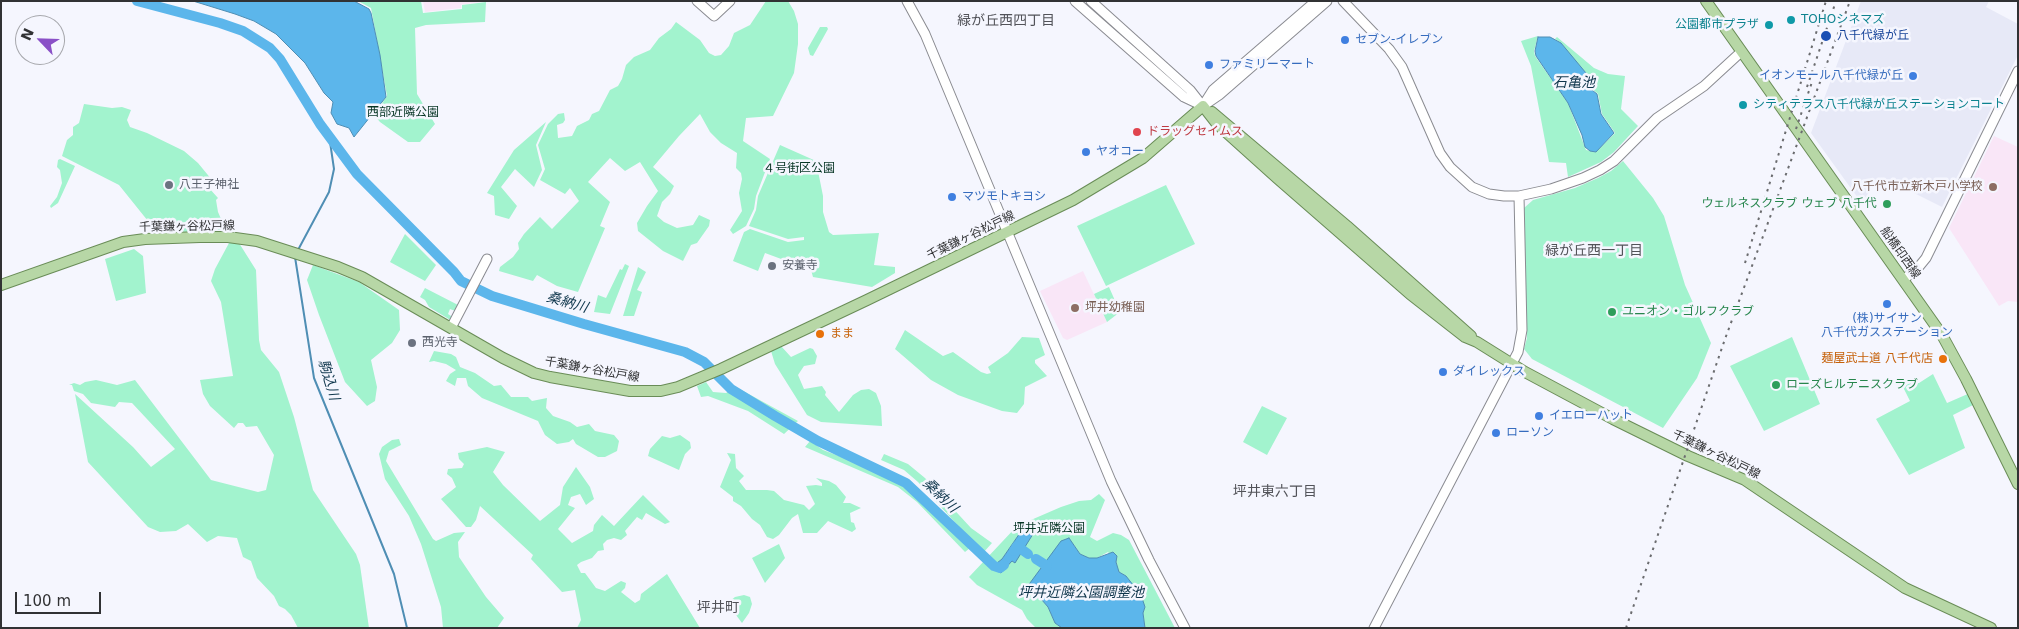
<!DOCTYPE html>
<meta charset="utf-8">
<style>
body{margin:0}
#map{position:relative;width:2019px;height:629px;overflow:hidden;background:#f5f6fe;font-family:"DejaVu Sans",sans-serif}
canvas{display:block}
.frame{position:absolute;inset:0;border:2px solid #313234;pointer-events:none}
.north{position:absolute;left:15px;top:15px;width:50px;height:50px;box-sizing:border-box;background:#f5f6fe;border:1px solid #a7a8ad;border-radius:50%;rotate:294deg;font-size:14px;font-weight:700;line-height:20px;text-align:center;color:#313234}
.north::after{content:'';display:block;margin:auto;width:18px;height:22px;background:#8a50c7;clip-path:polygon(50% 0,100% 100%,50% 72%,0 100%)}
.scale{position:absolute;left:15px;top:592px;width:86px;height:22px;box-sizing:border-box;border:2px solid #313234;border-top:0;padding-left:6px;font-size:15px;line-height:18px;white-space:nowrap;color:#313234;-webkit-text-stroke:4px #f5f6fe;paint-order:stroke}
</style>
<div id="map">
<canvas width="2019" height="629"></canvas>
<div class="frame"></div>
<div class="north">N</div>
<div class="scale">100 m</div>
</div>
<script>
const ctx = document.querySelector('canvas').getContext('2d');
ctx.lineJoin = 'round';
function fillPath(path, color) { ctx.fillStyle = color; ctx.fill(path, 'evenodd'); }
const poly = rows => new Path2D(rows.map(r => 'M' + r).join(''));
function strokePath(path, color, width, dash) { ctx.strokeStyle = color; ctx.lineWidth = width; ctx.lineCap = dash ? 'butt' : 'round'; ctx.setLineDash(dash || []); ctx.stroke(path); }
function write(font, color, halo, rows, align = 'center') {
  ctx.font = font + ' "DejaVu Sans","Noto Sans JP",sans-serif'; ctx.lineWidth = 5; ctx.setLineDash([]); ctx.textBaseline = 'middle'; ctx.strokeStyle = halo; ctx.fillStyle = color; for (const [text, x, y, turn = 0] of rows) {
    ctx.save(); ctx.translate(x, y); ctx.rotate((+turn || 0) * Math.PI / 180); ctx.textAlign = isNaN(turn) ? turn : align; if (halo) ctx.strokeText(text, 0, 0); ctx.fillText(text, 0, 0); ctx.restore();
  }
}
fillPath(poly([
 [1861,1,1989,1,1986,7,2018,24,2018,55,1942,207,1884,178,1874,180,1863,205,1811,133]
]), '#e7e9f7');
fillPath(poly([
 [423,1,487,1,461,5,461,8,425,12],
 [1994,136,2018,147,2018,302,2008,301,1999,306,1949,228],
 [1083,271,1107,322,1067,340,1063,338,1040,291]
]), '#f9e6f7');
fillPath(poly([
 [358,1,421,1,423,13,462,9,462,5,486,2,485,22,426,25,415,28,417,94,435,124,420,142,408,142,380,122,374,115,387,96,371,8],
 [766,1,788,1,794,11,798,24,798,44,794,73,773,116,746,118,743,141,770,159,756,196,754,209,746,226,733,234,730,230,742,211,739,193,742,179,741,173,736,168,737,153,721,143,710,132,700,114,679,136,653,167,674,186,670,194,662,202,657,216,664,222,677,228,693,225,699,215,710,220,709,226,697,243,691,245,683,261,663,251,638,231,637,223,647,206,658,191,640,162,625,171,610,158,588,182,610,202,600,226,605,228,578,292,557,286,537,275,533,281,499,271,500,267,513,257,519,249,518,243,524,234,540,217,552,229,579,201,570,188,565,194,540,180,545,169,538,145,548,124,558,114,564,113,565,120,563,123,557,125,558,138,572,136,577,126,589,120,592,114,599,111,610,90,618,86,622,79,626,65,634,57,650,50,659,38,671,29,676,22,700,40,709,53,715,56,721,55,729,46,734,33,750,25],
 [820,27,827,27,828,29,813,56,810,55,808,48],
 [1538,36,1534,51,1535,56,1568,103,1586,150,1596,152,1615,133,1602,114,1598,94,1590,87,1591,81,1561,43,1555,39,1557,37,1594,68,1608,74,1625,76,1621,109,1638,126,1614,152,1601,162,1568,177,1566,163,1549,162,1531,66,1521,41],
 [84,104,112,108,122,107,131,110,127,120,130,127,147,133,184,151,198,163,212,180,209,188,218,198,216,200,218,212,225,228,219,230,213,226,213,219,198,219,198,232,156,231,119,185,62,156,67,140,73,135,73,127,79,123],
 [546,122,536,145,542,170,534,187,515,169,501,187,517,206,509,219,495,215,494,196,487,193,514,150],
 [780,145,816,161,823,196,823,212,829,232,833,235,879,233,874,265,895,267,895,273,872,287,813,277,811,270,765,253,758,271,733,261,744,232,750,229,788,242,804,240,804,237,788,239,749,226,756,210,758,196],
 [60,159,75,166,58,203,51,208,50,206,57,197,62,183,60,170,57,167,58,160],
 [1623,161,1653,198,1664,216,1685,285,1711,343,1697,378,1663,428,1532,359,1524,349,1527,338,1524,208,1533,200,1575,188,1598,178,1611,171],
 [1166,185,1195,244,1106,286,1077,226],
 [405,234,436,265,425,281,390,262],
 [229,243,239,243,256,270,259,340,261,350,279,372,294,417,313,490,356,554,360,565,369,628,298,628,291,615,285,609,279,606,274,596,257,578,251,561,243,557,237,538,218,536,207,542,188,524,176,531,160,532,148,527,88,462,75,394,133,447,151,467,175,449,132,403,119,402,115,407,91,403,83,394,74,391,72,385,69,385,74,383,80,385,85,382,96,380,117,385,135,380,211,480,258,492,266,490,274,455,257,426,246,427,243,423,238,423,234,428,210,406,203,394,200,380,233,376,221,302,211,281,215,269],
 [134,249,143,256,146,293,116,301,105,259],
 [625,264,629,266,610,314,594,312,598,295,606,298,620,269,622,270],
 [313,265,359,282,399,310,400,330,392,343,371,360,377,387,375,401,367,406,345,382,319,315,307,280],
 [638,267,646,272,637,290,642,292,634,316,623,316],
 [1109,287,1120,312,1107,322,1094,294],
 [425,288,460,306,458,312,450,309,448,314,454,318,452,321,429,307,425,300,420,297],
 [905,330,943,356,953,352,981,372,987,374,991,373,988,367,1008,353,1022,337,1039,338,1045,355,1035,360,1035,363,1047,376,1025,387,1024,404,1017,413,1002,411,958,395,931,380,895,349],
 [1792,337,1820,404,1764,431,1730,366],
 [781,346,791,357,810,348,813,349,817,356,815,364,804,366,798,375,804,389,822,386,826,392,825,395,839,412,853,395,861,390,869,389,876,393,881,406,882,426,821,422,807,415,775,364,771,351],
 [434,351,451,354,456,357,460,367,475,373,494,386,501,385,511,397,528,397,532,401,547,398,546,408,553,416,570,422,577,427,589,424,595,431,614,435,619,441,617,451,605,457,598,457,576,444,573,439,569,442,557,444,545,435,538,421,482,398,468,386,466,378,457,378,455,386,446,381,450,374,456,370,446,364,434,361,429,362],
 [1933,374,1947,403,1970,393,1975,404,1953,415,1965,448,1909,475,1876,419,1910,401,1903,387,1910,383,1919,383],
 [706,382,713,392,726,393,736,387,798,421,784,434,748,411,708,396,701,397,697,386],
 [1262,406,1287,418,1267,455,1243,442],
 [680,435,690,442,691,448,685,454,679,470,648,456,650,449,662,436,670,438],
 [399,439,401,445,389,451,386,461,433,539,436,541,454,533,465,532,458,542,459,557,486,597,504,618,497,628,443,628,441,607,421,544,409,516,385,479,379,454,382,447,392,440],
 [810,441,823,450,876,470,910,487,970,548,965,552,917,502,898,487,805,447],
 [487,447,505,452,493,472,503,485,540,521,560,505,563,487,576,467,590,487,594,499,586,505,580,494,571,497,568,505,575,508,558,529,572,543,593,531,594,525,602,515,614,526,643,495,670,522,665,524,646,513,642,520,637,517,625,531,627,535,621,540,614,538,607,540,603,544,604,550,598,551,592,558,581,562,577,565,581,573,585,573,596,588,605,591,621,581,626,583,625,588,621,592,635,603,640,600,641,594,667,574,700,628,577,628,581,620,575,590,562,592,531,559,533,555,480,506,476,520,471,527,466,527,441,499,456,487,452,478,447,474,448,469,462,468,464,464,459,459,458,453],
 [727,453,735,454,736,468,744,476,739,481,746,490,767,490,774,491,784,500,804,505,809,510,815,504,806,486,816,485,822,486,822,483,816,478,829,481,836,485,846,497,843,503,850,503,861,508,850,513,851,522,854,523,856,529,852,532,828,521,817,533,803,533,798,514,792,518,779,535,773,539,767,537,760,525,752,519,741,506,733,501,733,497,720,487,731,460],
 [884,454,908,464,925,478,971,528,992,543,983,553,918,482,904,470,881,460],
 [1099,494,1105,500,1090,537,1097,541,1113,533,1121,535,1129,540,1175,628,1145,628,1143,613,1145,607,1126,576,1119,572,1116,562,1108,552,1097,558,1089,558,1080,554,1074,545,1027,587,1035,592,1048,607,1055,623,1062,628,1036,628,1027,619,1022,610,977,585,969,577,1017,526,1061,507,1079,501,1091,500],
 [1022,530,1015,562,1012,561,1006,566,993,562,999,562,1002,559],
 [779,544,785,558,765,583,752,558],
 [744,595,750,597,752,604,749,613,742,623,727,603,735,597]
]), '#a2f3ce');
const water = poly([
 [193,1,354,1,369,9,371,13,380,55,386,97,354,137,349,128,337,124,331,113,333,102,324,93,305,63,276,34,254,21,235,14,193,1],
 [1538,37,1550,37,1561,43,1586,73,1591,81,1592,90,1597,94,1601,114,1614,133,1596,152,1590,151,1585,147,1582,135,1568,103,1536,56,1535,51,1538,37],
 [1026,529,1033,534,1015,563,1012,561,1001,573,990,567,993,562,997,563,1002,559,1022,530,1026,529],
 [1069,538,1080,554,1089,558,1097,558,1113,552,1117,556,1116,562,1119,572,1126,576,1141,595,1145,607,1143,613,1145,628,1062,628,1055,623,1048,607,1035,592,1027,587,1061,541,1069,538]
]);
fillPath(water, '#5cb6eb');
strokePath(water, '#4f8eb4', 1);
strokePath(poly([
 [298,250,329,192,334,169,329,135],
 [295,257,314,378,394,574,407,628]
]), '#4f8eb4', 2);
strokePath(poly([
 [137,1,220,23,243,31,270,48,280,59,320,124,357,174,454,272,461,281,492,296,584,324,685,352,704,362,731,389,775,416,818,441,906,483,994,566,1000,568,1004,565],
 [1014,551,1017,546,1028,554],
 [1036,559,1047,566]
]), '#5cb6eb', 10);
const tertiary = poly([
 [697,1,714,16,730,1],
 [907,1,925,34,1111,481,1149,560,1185,628],
 [1075,1,1184,97,1203,106],
 [1091,1,1190,90,1201,104],
 [1343,1,1389,49,1402,67,1440,153,1450,167,1472,187,1489,194,1504,196,1519,196,1551,189,1583,178,1600,170,1614,161,1657,118,1704,86,1741,52],
 [1206,101,1213,90,1316,1],
 [1203,106,1219,95,1327,1],
 [1904,279,1917,269,1926,258,2018,71],
 [451,328,487,259],
 [1374,628,1518,352,1522,330,1519,196]
]);
const primary = poly([
 [1706,1,1942,335,1966,379,2018,484],
 [1203,106,1217,124,1277,178,1410,294,1465,337,1477,342,1525,372,1613,419,1688,456,1745,480,1905,588,1991,628],
 [1212,112,1347,226,1471,336],
 [1,285,123,242,145,239,200,237,228,237,257,241,338,267,362,277,503,358,534,373,550,377,630,391,661,391,678,387,721,369,867,300,1073,200,1143,158,1203,106]
]);
strokePath(tertiary, '#8a8b91', 11);
strokePath(primary, '#698c57', 12);
strokePath(tertiary, '#fff', 9);
strokePath(primary, '#b7d7a6', 10);
strokePath(poly([
 [1807,87,1836,1],
 [1796,129,1812,82],
 [1745,263,1826,1],
 [1626,628,1725,339,1850,1]
]), '#6b6c6f', 2, [2.5, 5]);
for (const [x, y, r, color] of [
 [1791,20,5,"#0f9aa8"],
 [1769,25,5,"#0f9aa8"],
 [1826,36,6,"#1a4fb4"],
 [1345,40,5,"#3f7fe0"],
 [1209,65,5,"#3f7fe0"],
 [1913,76,5,"#3f7fe0"],
 [1743,105,5,"#0f9aa8"],
 [1137,132,5,"#e0444e"],
 [1086,152,5,"#3f7fe0"],
 [169,185,5,"#6b7280"],
 [1993,187,5,"#8d6e63"],
 [952,197,5,"#3f7fe0"],
 [1887,204,5,"#2e9e5b"],
 [772,266,5,"#6b7280"],
 [1887,304,5,"#3f7fe0"],
 [1075,308,5,"#8d6e63"],
 [1612,312,5,"#2e9e5b"],
 [820,334,5,"#e8710a"],
 [412,343,5,"#6b7280"],
 [1943,359,5,"#e8710a"],
 [1443,372,5,"#3f7fe0"],
 [1776,385,5,"#2e9e5b"],
 [1539,416,5,"#3f7fe0"],
 [1496,433,5,"#3f7fe0"]
]) { const dot = new Path2D(); dot.arc(x, y, r, 0, 2 * Math.PI); ctx.fillStyle = color; ctx.fill(dot); strokePath(dot, '#f5f6fe', 2); }
write('12px', '#0d838f', '#f5f6fe', [
 ["TOHOシネマズ",1801,20],
 ["公園都市プラザ",1759,25,"right"],
 ["シティテラス八千代緑が丘ステーションコート",1753,105]
], 'left');
write('12px', '#164399', '#f5f6fe', [
 ["八千代緑が丘",1837,36]
], 'left');
write('12px', '#366cbe', '#f5f6fe', [
 ["セブン-イレブン",1355,40],
 ["ファミリーマート",1219,65],
 ["イオンモール八千代緑が丘",1903,76,"right"],
 ["ヤオコー",1096,152],
 ["マツモトキヨシ",962,197],
 ["(株)サイサン",1887,319,"center"],
 ["八千代ガスステーション",1887,333,"center"],
 ["ダイレックス",1453,372],
 ["イエローハット",1549,416],
 ["ローソン",1506,433]
], 'left');
write('12px', '#063524', '#f5f6fe', [
 ["西部近隣公園",403,113],
 ["４号街区公園",799,169],
 ["坪井近隣公園",1049,529]
]);
write('12px', '#be3a42', '#f5f6fe', [
 ["ドラッグセイムス",1147,132]
], 'left');
write('12px', '#5b616d', '#f5f6fe', [
 ["八王子神社",179,185],
 ["安養寺",782,266],
 ["西光寺",422,343]
], 'left');
write('12px', '#785e54', '#f5f6fe', [
 ["八千代市立新木戸小学校",1983,187],
 ["坪井幼稚園",1085,308,"left"]
], 'right');
write('12px', '#27864d', '#f5f6fe', [
 ["ウェルネスクラブ ウェブ 八千代",1877,204,"right"],
 ["ユニオン・ゴルフクラブ",1622,312],
 ["ローズヒルテニスクラブ",1786,385]
], 'left');
write('12px', '#313234', '#f5f6fe', [
 ["千葉鎌ヶ谷松戸線",187,227,-1],
 ["千葉鎌ヶ谷松戸線",971,236,-26],
 ["船橋印西線",1900,253,55],
 ["千葉鎌ヶ谷松戸線",592,370,10],
 ["千葉鎌ヶ谷松戸線",1716,455,26]
]);
write('12px', '#c56008', '#f5f6fe', [
 ["まま",830,334],
 ["麺屋武士道 八千代店",1933,359,"right"]
], 'left');
write('14px', '#525359', '#f5f6fe', [
 ["緑が丘西四丁目",1006,21],
 ["緑が丘西一丁目",1594,251],
 ["坪井東六丁目",1275,492],
 ["坪井町",718,608]
]);
write('italic 14px', '#0f364c', '#f5f6fe', [
 ["石亀池",1574,83],
 ["桑納川",567,303,16],
 ["駒込川",328,380,73],
 ["桑納川",940,496,44],
 ["坪井近隣公園調整池",1081,593]
]);
</script>
